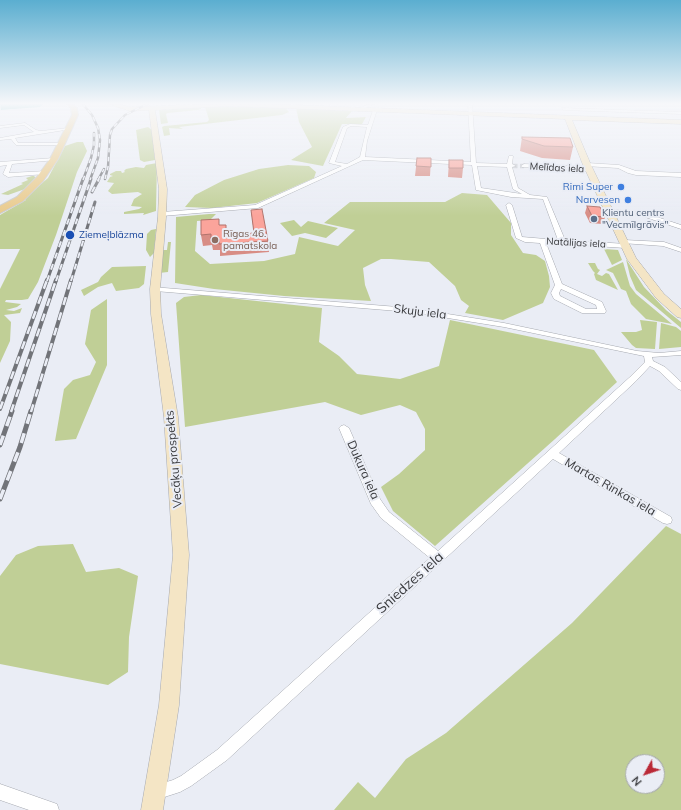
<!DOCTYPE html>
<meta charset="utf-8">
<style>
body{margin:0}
#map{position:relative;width:681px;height:810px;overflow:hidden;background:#eaedf5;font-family:Mulish,sans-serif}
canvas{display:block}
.north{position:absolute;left:625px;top:754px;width:40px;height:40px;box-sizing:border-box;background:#eaedf5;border:1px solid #a3a5ab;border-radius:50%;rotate:230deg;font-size:11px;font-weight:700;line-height:16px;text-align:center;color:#38393c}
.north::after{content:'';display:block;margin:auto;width:14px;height:18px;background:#ba2937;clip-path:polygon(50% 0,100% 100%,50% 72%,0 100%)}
</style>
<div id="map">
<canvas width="681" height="810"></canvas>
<div class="north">N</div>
</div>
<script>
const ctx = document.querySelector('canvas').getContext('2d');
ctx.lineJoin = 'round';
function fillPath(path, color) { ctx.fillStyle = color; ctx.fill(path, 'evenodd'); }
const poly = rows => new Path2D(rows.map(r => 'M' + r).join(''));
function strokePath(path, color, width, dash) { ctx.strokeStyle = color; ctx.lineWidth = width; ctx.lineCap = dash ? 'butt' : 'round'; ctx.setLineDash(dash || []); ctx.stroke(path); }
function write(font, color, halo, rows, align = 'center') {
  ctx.font = font + ' Mulish,sans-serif'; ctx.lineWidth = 4; ctx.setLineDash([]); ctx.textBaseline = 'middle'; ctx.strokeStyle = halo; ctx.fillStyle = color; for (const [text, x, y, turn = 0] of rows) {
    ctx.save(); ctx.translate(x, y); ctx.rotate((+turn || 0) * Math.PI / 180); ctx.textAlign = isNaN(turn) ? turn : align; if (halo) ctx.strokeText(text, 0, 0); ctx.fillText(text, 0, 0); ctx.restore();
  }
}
fillPath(poly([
 [213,106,286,108,289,112,282,115,179,127,183,129,169,128,170,135,164,136,162,127,164,126,207,122,209,120,205,107],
 [201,107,201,109,198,110,168,113,166,114,168,123,161,124,159,110],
 [296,108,352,111,346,118,366,117,362,124,342,124,323,166,291,160,312,147,299,122],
 [148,127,152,130,155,160,144,162,140,160,136,130],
 [77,142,83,142,87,151,77,172,56,235,38,282,28,299,22,300,6,300,5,302,21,304,17,307,6,310,14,311,22,308,20,313,4,315,11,322,10,341,0,363,0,289,20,249,0,249,0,215,26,200,24,199,48,178,65,146],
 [157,163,156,211,143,215,144,213,124,214,124,212,139,209,142,207,131,206,134,199,142,194,138,192,112,194,108,191,114,183,107,182,110,177,113,176,110,175,110,174,116,171,121,171,122,173,125,172,124,171,126,169,136,167,144,168,146,165],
 [288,165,309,166,316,172,314,178,257,203,212,208,185,207,195,195,224,180,259,169],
 [32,176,34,176,37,179,25,189,8,195,1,194,23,184,21,183,28,180,26,178],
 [462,193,487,195,511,223,511,235,523,253,536,255,545,261,549,276,550,287,543,303,503,320,465,313,469,306,461,300,455,286,429,262,391,259,381,259,363,268,365,285,371,301,284,296,214,289,175,283,176,217,209,214,216,214,210,220,197,221,195,251,210,264,264,261,295,254,299,237,338,246,355,230,324,223,350,202,445,202],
 [294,220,301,227,308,221,338,228,326,238,305,233,292,236,280,223],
 [156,229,154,253,150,257,146,250,147,234,151,230],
 [168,242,171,242,168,272,159,273,162,250,167,250],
 [604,249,618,250,622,260,612,265],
 [626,259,644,287,666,310,681,322,681,328,636,290,630,276],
 [623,262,630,286,636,294,672,324,646,319,631,304,626,291,621,289,613,273,606,270],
 [588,263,595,263,598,269,600,270,597,274,602,276,606,273,609,274,618,290,596,280,594,274,595,273,593,271],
 [146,266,144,284,139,288,116,291,112,283,98,287,84,296,81,290,98,282,101,277,112,267],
 [201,295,322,308,319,342,339,356,357,374,400,379,439,366,450,320,594,350,617,382,555,439,435,546,393,511,381,487,399,474,425,450,425,429,416,412,400,405,361,415,325,402,185,427,176,303,184,297],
 [107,299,107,365,76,439,55,441,64,389,73,380,90,375,96,362,85,344,91,310],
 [640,320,657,322,655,349,636,348,632,345,621,332,636,332,642,330],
 [661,323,676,327,681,331,681,347,659,349],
 [666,526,681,534,681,810,334,810,358,782,375,798,406,759,446,733,572,623],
 [633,762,657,762,657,786,633,786],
 [73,544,86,572,119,568,138,576,129,637,128,672,108,685,0,664,0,576,16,555,38,546]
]), '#c0cf96');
fillPath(poly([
 [0,103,41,103,43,104,40,107,1,110]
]), '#27a5ab');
strokePath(poly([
 [513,166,524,166]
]), '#c6c9d0', 4.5, [4.5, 2.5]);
const street = poly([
 [183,103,189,103,174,108,172,107,183,103],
 [371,103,376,103,359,111,356,110,371,103],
 [468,103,472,103,476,163,507,164,509,156,513,156,512,164,516,166,512,167,518,188,530,195,547,197,565,240,626,244,629,246,626,248,546,243,562,284,602,302,606,311,605,313,582,313,554,299,551,293,555,285,540,243,525,242,516,238,506,205,509,203,512,205,522,237,558,240,543,199,511,197,476,190,472,165,363,160,258,208,162,216,159,214,162,212,255,205,342,166,329,163,343,127,350,124,368,125,373,110,375,109,377,110,367,141,365,157,471,162,468,103],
 [351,126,367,127,360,157,347,164,335,162,347,128,351,126],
 [477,166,507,167,513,189,522,194,481,188,477,166],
 [561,289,596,305,597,309,586,309,560,296,559,293,561,289],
 [562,108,681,112,681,114,563,110,562,108],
 [25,123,36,130,41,131,69,128,71,129,15,138,18,143,63,143,63,144,61,145,16,145,11,139,0,140,0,138,34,132,24,125,0,128,0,126,25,123],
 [54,158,56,159,56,160,12,164,9,173,47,171,47,173,45,174,8,177,3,174,7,165,0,166,0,162,54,158],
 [587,163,619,165,636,171,681,173,681,177,636,175,628,173,618,168,585,166,584,165,587,163],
 [524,164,589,167,592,169,589,171,522,167,521,166,524,164],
 [609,209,645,213,681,225,681,229,642,216,607,212,606,211,609,209],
 [624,240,664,242,681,248,681,252,663,246,622,243,622,241,624,240],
 [152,287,410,308,504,323,637,351,659,353,681,351,681,355,652,357,653,361,665,367,681,382,681,390,678,389,659,371,650,366,636,381,559,453,671,517,672,520,671,523,667,524,663,523,553,459,227,760,191,786,180,792,155,800,150,797,147,792,150,787,173,780,181,776,217,750,430,558,381,518,371,504,339,428,341,426,344,425,349,428,380,499,389,512,438,551,630,377,645,362,644,356,504,327,410,312,155,291,152,291,152,287],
 [0,784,57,804,59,810,29,810,0,800,0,784]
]);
const secondary = poly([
 [105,103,114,103,130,107,244,103,681,120,681,124,572,120,591,165,636,258,664,294,681,309,681,318,677,317,656,298,627,259,583,165,565,119,228,106,155,110,167,189,166,217,160,289,161,314,178,417,189,555,179,705,163,810,141,810,159,705,173,555,164,417,151,314,150,289,158,217,159,189,149,110,130,111,105,103]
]);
const primary = poly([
 [66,103,72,103,77,108,78,115,58,159,43,181,23,201,0,213,0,206,17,197,37,177,50,159,72,115,71,108,66,103]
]);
strokePath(street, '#a6a9b0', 1);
strokePath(secondary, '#a6a9b0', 1);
strokePath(primary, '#cbcccc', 2);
fillPath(street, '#fff');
fillPath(secondary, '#f4e5c5');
fillPath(primary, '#e9ca8b');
const railFar3 = poly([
 [82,103,92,115,98,128,100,140,98,158,90,180],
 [105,179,108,167,110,135,112,129,125,115,149,103],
 [83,180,91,158,94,145,94,133],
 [98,180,104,169]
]);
const railFar2 = poly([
 [92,192,99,179],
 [47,281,83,179],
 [56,281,91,179],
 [71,281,95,202]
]);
const railFar1 = poly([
 [0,409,47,280],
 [11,412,56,280],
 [31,412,71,280]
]);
const rail = poly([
 [0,445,12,411],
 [0,499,20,447,31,411]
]);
strokePath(railFar3, '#727479', 2.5);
strokePath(railFar2, '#727479', 3);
strokePath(railFar1, '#727479', 4);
strokePath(rail, '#727479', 5);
strokePath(railFar3, '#eaedf5', 1.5, [4.5]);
strokePath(railFar2, '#eaedf5', 2, [6]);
strokePath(railFar1, '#eaedf5', 2.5, [8]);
strokePath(rail, '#eaedf5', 3.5, [10]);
fillPath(poly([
 [522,137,573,147,570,160,542,158,520,151],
 [417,158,431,158,430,176,415,176],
 [449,160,463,168,462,178,448,177],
 [587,206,605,217,603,224,590,223,585,213],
 [251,210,268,241,269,252,220,256,220,250,213,250,212,245,203,246,201,235,219,219,219,225,227,235,254,233]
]), '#d88d85');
const building = poly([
 [522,137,570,138,573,147,544,146,522,139,522,137],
 [417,158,431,158,431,167,416,166,417,158],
 [449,160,463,160,463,168,449,168,449,160],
 [587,206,600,207,605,217,592,216,587,206],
 [262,209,268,241,219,244,219,239,211,239,211,234,201,235,201,220,219,219,219,225,226,225,226,235,254,233,251,210,262,209]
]);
fillPath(building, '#fba49b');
strokePath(building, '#b0736c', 1);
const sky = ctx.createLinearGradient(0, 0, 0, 216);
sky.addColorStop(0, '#5baed0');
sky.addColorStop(0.48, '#f6f7fa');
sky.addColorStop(1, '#f6f7fa00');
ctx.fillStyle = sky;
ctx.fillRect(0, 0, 681, 216);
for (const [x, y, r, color] of [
 [621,187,4,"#3f7fe0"],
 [628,200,4,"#3f7fe0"],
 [594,219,4,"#5c6f8a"],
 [70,235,5,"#1a4fb4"],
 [215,240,4,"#8d6e63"]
]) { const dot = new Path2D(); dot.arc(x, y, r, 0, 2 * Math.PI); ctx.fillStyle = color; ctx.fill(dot); strokePath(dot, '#eaedf5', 1.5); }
write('10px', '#38393c', '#eaedf5', [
 ["Melīdas iela",557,168,3],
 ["Natālijas iela",576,243,3]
]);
write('10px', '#366cbe', '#eaedf5', [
 ["Rimi Super",613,187],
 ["Narvesen",620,200]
], 'right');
write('10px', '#4e5e75', '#eaedf5', [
 ["Klientu centrs",602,213],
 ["\"Vecmīlgrāvis\"",602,225]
], 'left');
write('10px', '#785e54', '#eaedf5', [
 ["Rīgas 46.",223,234],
 ["pamatskola",223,246]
], 'left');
write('10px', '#164399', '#eaedf5', [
 ["Ziemeļblāzma",79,235]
], 'left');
write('12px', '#38393c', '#eaedf5', [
 ["Skuju iela",420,312,7],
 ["Vecāķu prospekts",174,459,-95],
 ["Dukura iela",363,470,66],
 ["Martas Rinkas iela",610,487,30]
]);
write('14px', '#38393c', '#eaedf5', [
 ["Sniedzes iela",410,583,-42]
]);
</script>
